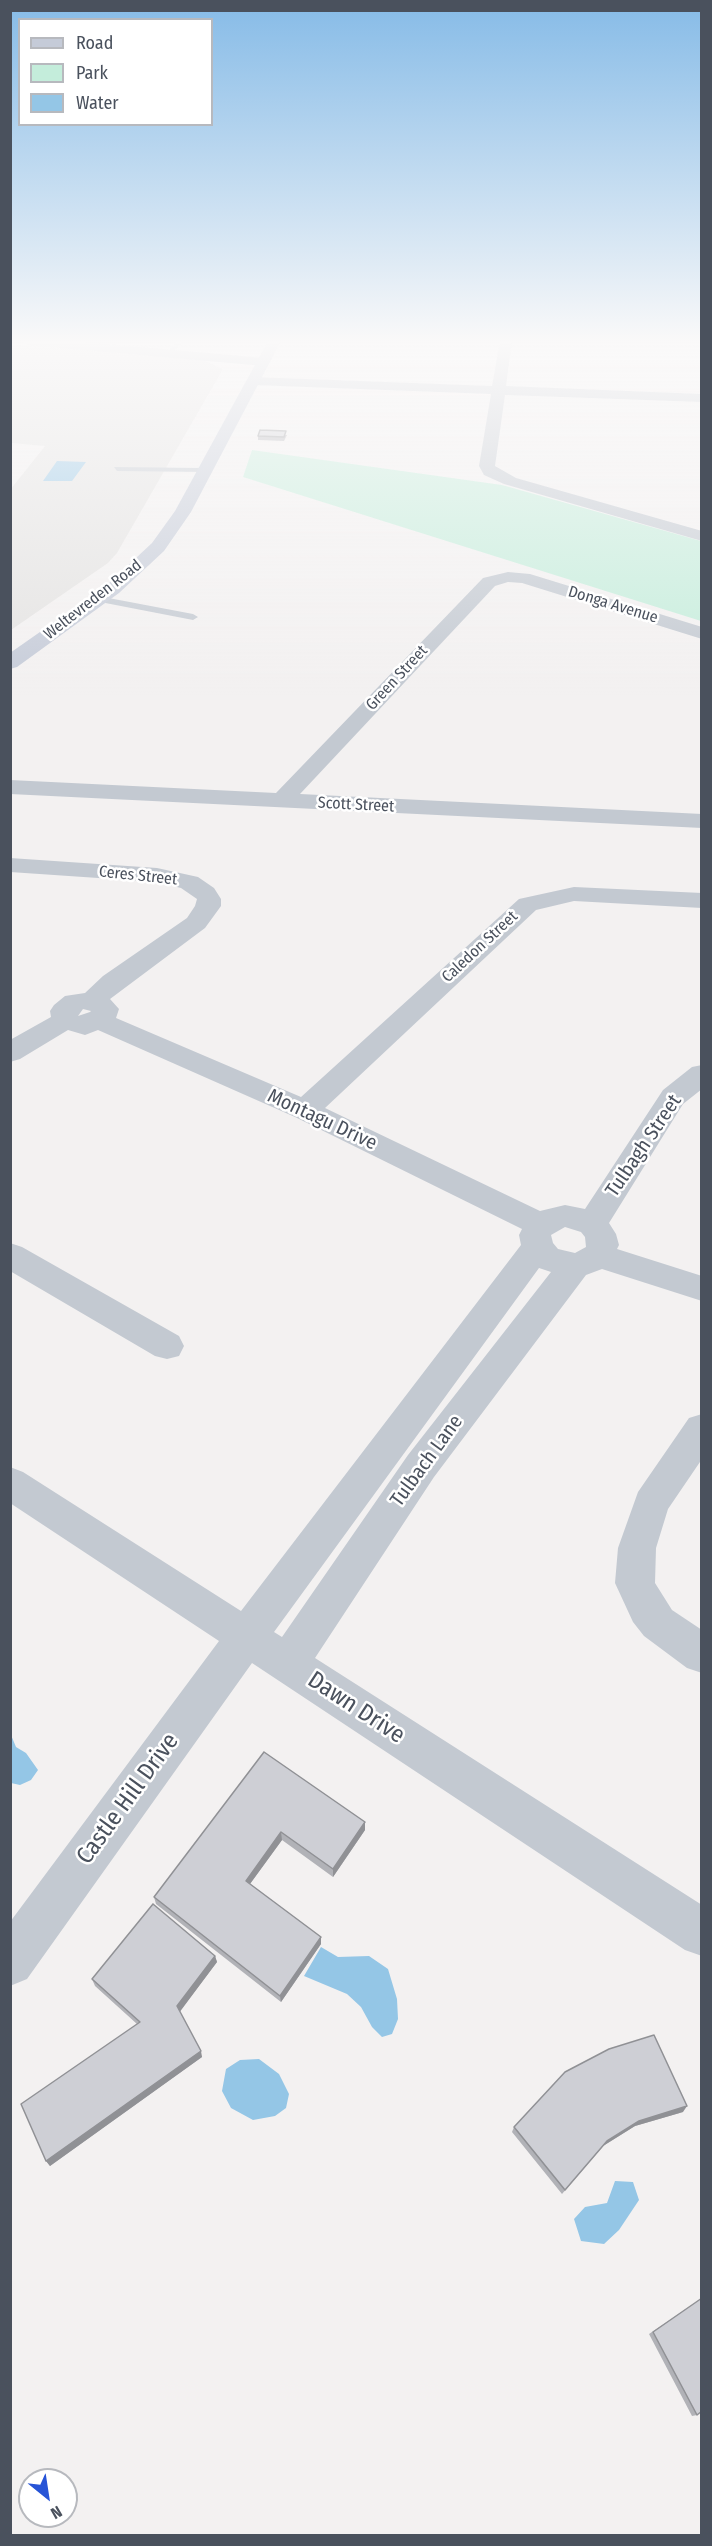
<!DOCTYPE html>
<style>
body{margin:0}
#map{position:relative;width:712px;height:2546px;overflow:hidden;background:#f3f1f1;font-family:"Fira Sans Condensed",sans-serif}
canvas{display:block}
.frame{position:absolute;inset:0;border:12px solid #4a515d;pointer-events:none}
.legend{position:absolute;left:18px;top:18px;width:195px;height:108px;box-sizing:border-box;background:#fff;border:2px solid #b7b9be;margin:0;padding:8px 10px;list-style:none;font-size:18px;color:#4a515d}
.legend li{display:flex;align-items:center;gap:12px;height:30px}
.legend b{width:30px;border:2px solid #b7b9be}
.north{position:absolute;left:18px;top:2468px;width:60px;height:60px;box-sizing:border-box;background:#fff;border:2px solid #b7b9be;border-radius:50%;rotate:150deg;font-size:16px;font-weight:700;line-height:24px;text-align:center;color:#4a515d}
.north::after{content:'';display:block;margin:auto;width:21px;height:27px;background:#2754d7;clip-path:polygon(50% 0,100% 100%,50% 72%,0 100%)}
</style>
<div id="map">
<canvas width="712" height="2546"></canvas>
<div class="frame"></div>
<ul class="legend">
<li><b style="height:8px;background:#c5cbd8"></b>Road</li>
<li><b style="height:16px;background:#c4eddb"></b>Park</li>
<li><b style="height:16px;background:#94c6e6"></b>Water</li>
</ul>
<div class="north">N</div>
</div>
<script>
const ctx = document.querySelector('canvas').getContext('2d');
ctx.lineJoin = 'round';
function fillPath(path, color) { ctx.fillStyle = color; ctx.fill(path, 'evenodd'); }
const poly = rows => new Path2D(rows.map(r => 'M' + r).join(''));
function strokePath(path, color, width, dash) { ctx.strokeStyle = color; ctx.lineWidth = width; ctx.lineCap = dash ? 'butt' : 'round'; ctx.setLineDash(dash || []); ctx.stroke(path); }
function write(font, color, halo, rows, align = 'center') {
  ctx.font = font + ' "Fira Sans Condensed",sans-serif'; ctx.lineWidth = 5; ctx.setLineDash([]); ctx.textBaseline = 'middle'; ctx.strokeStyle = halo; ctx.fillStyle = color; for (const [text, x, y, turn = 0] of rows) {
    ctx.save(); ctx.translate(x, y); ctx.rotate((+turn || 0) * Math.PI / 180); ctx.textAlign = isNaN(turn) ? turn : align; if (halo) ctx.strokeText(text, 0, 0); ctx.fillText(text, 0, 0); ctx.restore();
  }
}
fillPath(poly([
 [18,345,203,360,223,369,117,553,108,563,11,630,10,490,45,446,11,443,11,346]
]), '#e4e3e2');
fillPath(poly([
 [252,450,502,485,701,541,701,621,243,477]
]), '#c4eddb');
fillPath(poly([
 [57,461,86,462,72,481,43,481],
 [11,1735,16,1747,26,1753,38,1770,31,1780,20,1785,11,1783],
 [321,1947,338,1957,369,1956,388,1969,397,1999,398,2019,392,2034,382,2037,372,2027,361,2007,347,1994,304,1976],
 [259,2059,279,2074,289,2094,286,2108,275,2116,253,2120,231,2108,222,2091,226,2069,240,2060],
 [615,2181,633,2182,639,2200,619,2230,604,2244,581,2241,574,2219,585,2207,607,2203]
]), '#94c6e6');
fillPath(poly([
 [177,341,184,341,170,354,166,354,177,341],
 [114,467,205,468,209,470,205,472,117,471,114,467],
 [98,596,193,614,198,617,193,620,95,601,93,599,98,596]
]), '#c3c9d1');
fillPath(poly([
 [21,341,73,341,264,358,271,362,264,366,27,345,21,341],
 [500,341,512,341,506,386,702,394,702,402,505,395,495,466,516,478,702,531,702,541,504,484,484,475,479,466,491,394,254,385,247,381,254,377,492,386,500,341],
 [508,572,530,574,702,627,702,639,522,583,508,582,495,586,300,794,702,814,702,828,10,794,10,780,276,793,483,578,508,572],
 [10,858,157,868,198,877,214,888,221,899,221,906,205,928,110,999,119,1009,116,1018,301,1097,519,899,574,887,702,893,702,908,574,901,536,910,325,1108,540,1211,565,1205,585,1209,663,1090,692,1067,702,1065,702,1089,683,1104,609,1223,616,1234,619,1245,617,1249,702,1276,702,1301,602,1269,586,1275,434,1477,315,1658,702,1905,702,1956,685,1950,252,1663,27,1979,10,1986,10,1922,219,1641,10,1503,10,1467,23,1472,241,1611,521,1245,519,1235,522,1229,295,1117,98,1030,85,1035,68,1030,20,1059,10,1062,10,1040,51,1017,50,1011,54,1005,65,996,85,993,103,976,187,918,195,906,197,899,181,888,157,882,10,872,10,858],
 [83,1009,91,1011,90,1012,78,1016,83,1009],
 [565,1227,581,1232,585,1237,586,1247,575,1253,558,1249,553,1243,551,1235,565,1227],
 [539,1268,551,1272,408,1455,282,1637,274,1632,539,1268],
 [10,1243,22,1247,179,1336,184,1346,179,1356,167,1359,155,1356,10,1271,10,1243],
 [702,1414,702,1459,668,1509,656,1548,655,1583,672,1610,702,1630,702,1673,687,1668,644,1636,633,1622,615,1583,618,1548,638,1492,689,1418,702,1414]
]), '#c3c9d1');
fillPath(poly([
 [268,341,281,341,191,512,164,551,119,593,17,667,10,669,10,653,107,585,152,543,175,511,268,341]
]), '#c5cbd8');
fillPath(poly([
 [287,435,284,441,258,440,258,436],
 [264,1752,365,1822,365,1830,333,1877,282,1840,250,1884,321,1937,321,1944,281,2002,156,1904,154,1897],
 [215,1956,217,1962,179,2012,202,2057,50,2166,46,2161,137,2024,95,1986,92,1979],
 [683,2112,635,2126,603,2146,562,2194,512,2132,514,2127],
 [702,2298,697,2415,692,2416,649,2334]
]), '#b1b2b7');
fillPath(poly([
 [365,1822,365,1830,333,1877,333,1869],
 [281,1832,282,1840,247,1888,246,1881],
 [321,1937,321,1944,281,2002,280,1996],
 [215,1956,217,1962,179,2013,177,2006],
 [201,2051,202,2057,50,2166,46,2161],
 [687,2106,683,2112,635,2126,603,2146,562,2194,607,2141,639,2121]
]), '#909195');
const building = poly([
 [260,430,286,431,284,437,258,436,260,430],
 [264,1752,365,1822,333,1869,281,1832,246,1881,321,1937,280,1996,154,1897,264,1752],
 [153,1904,215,1956,177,2006,201,2051,46,2161,21,2104,140,2022,92,1979,153,1904],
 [654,2035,687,2106,639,2121,607,2141,565,2190,514,2127,565,2072,609,2049,654,2035],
 [702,2298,702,2411,697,2415,653,2332,702,2298]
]);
fillPath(building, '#cecfd5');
strokePath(building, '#909195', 1.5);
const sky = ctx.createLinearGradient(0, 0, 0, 698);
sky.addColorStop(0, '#86bbe7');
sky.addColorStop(0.49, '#faf9f9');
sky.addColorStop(1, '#faf9f900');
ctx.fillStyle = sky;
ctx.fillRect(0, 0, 712, 698);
write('16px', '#4a515d', '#fff', [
 ["Weltevreden Road",93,600,-38],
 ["Donga Avenue",613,605,17],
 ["Green Street",397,678,-47],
 ["Scott Street",356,805,3],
 ["Ceres Street",138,876,6],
 ["Caledon Street",480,947,-43]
]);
write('20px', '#4a515d', '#fff', [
 ["Montagu Drive",322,1120,25],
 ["Tulbagh Street",644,1146,-56],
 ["Tulbach Lane",427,1461,-54]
]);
write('24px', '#4a515d', '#fff', [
 ["Dawn Drive",356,1708,33],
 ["Castle Hill Drive",128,1799,-54]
]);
</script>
